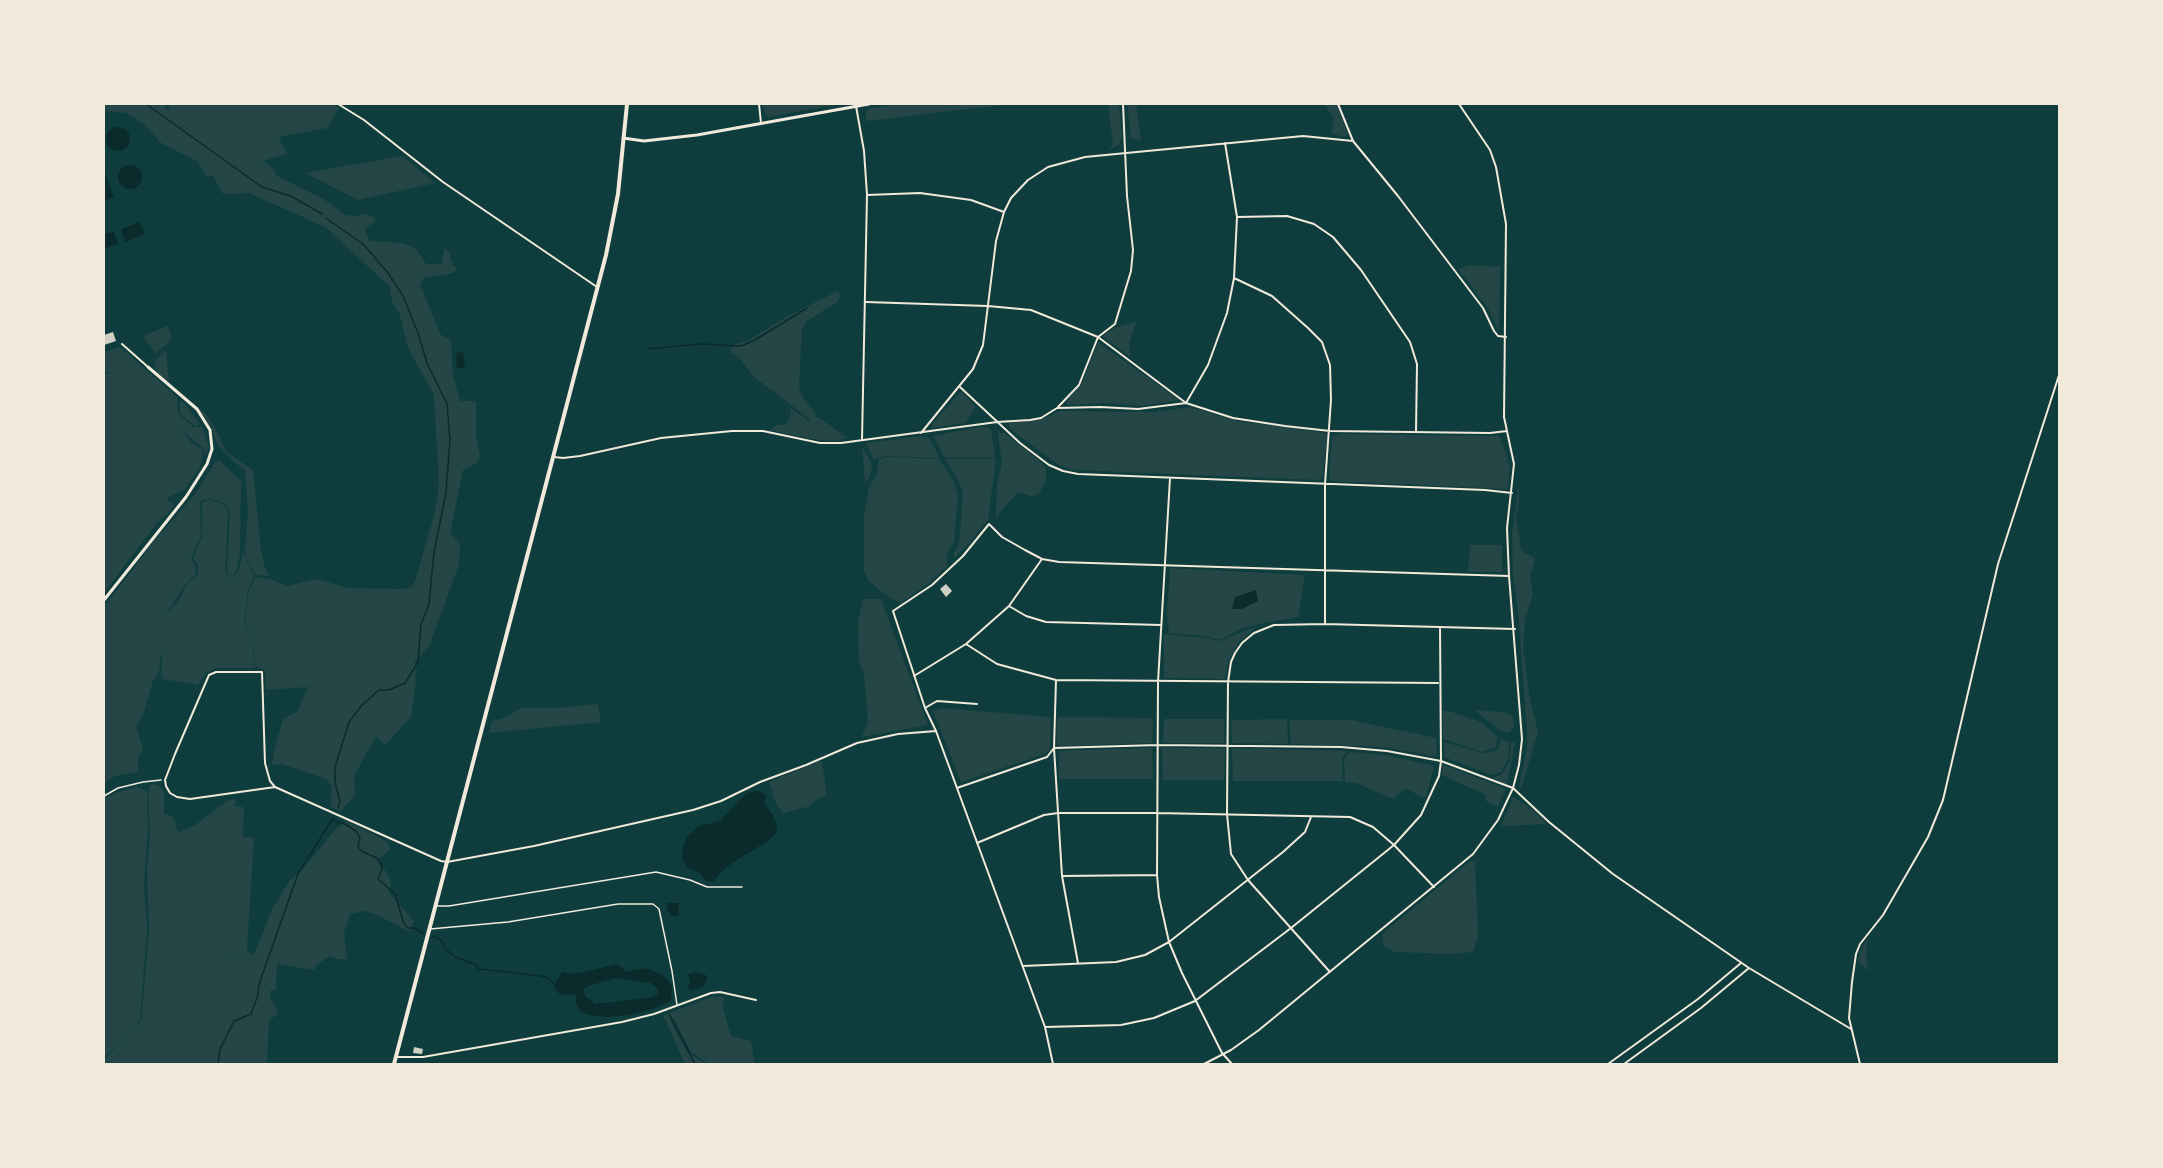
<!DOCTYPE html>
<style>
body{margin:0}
#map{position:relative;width:2163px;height:1168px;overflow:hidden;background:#0f3d3e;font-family:Arial,sans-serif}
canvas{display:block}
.frame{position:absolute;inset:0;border:105px solid #f1e9da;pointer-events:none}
</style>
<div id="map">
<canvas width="2163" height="1168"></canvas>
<div class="frame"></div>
</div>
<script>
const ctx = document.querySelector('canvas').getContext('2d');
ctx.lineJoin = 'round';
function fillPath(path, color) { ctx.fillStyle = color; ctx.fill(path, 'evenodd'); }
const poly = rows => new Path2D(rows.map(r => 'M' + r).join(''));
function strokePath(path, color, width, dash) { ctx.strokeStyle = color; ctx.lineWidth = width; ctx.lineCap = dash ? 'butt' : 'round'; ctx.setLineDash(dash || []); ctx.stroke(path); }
fillPath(poly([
 [104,104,164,104,168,111,171,104,333,104,339,108,327,128,279,137,287,154,263,161,271,166,277,176,322,198,346,215,356,216,367,214,375,218,374,223,366,227,366,233,370,241,402,243,411,246,417,250,426,264,442,264,444,248,449,251,453,265,457,269,453,273,424,278,420,285,441,335,451,341,453,376,460,401,476,401,476,437,480,455,478,462,463,470,450,533,460,544,459,564,429,647,415,661,416,682,411,717,385,745,376,736,354,776,355,795,340,812,330,806,332,786,326,779,282,764,272,765,274,750,283,719,297,712,308,687,266,690,265,670,255,667,253,632,254,668,215,668,206,673,198,685,163,679,161,672,162,661,161,652,159,673,153,681,144,712,136,726,143,749,138,758,138,772,115,776,104,784,104,607,155,540,195,494,214,464,219,460,241,481,240,553,237,569,232,580,239,570,244,550,248,565,254,575,247,594,244,627,252,631,245,626,248,594,255,577,270,579,287,586,316,579,348,588,402,589,411,587,416,579,435,511,439,485,434,395,408,348,399,312,393,304,389,286,325,227,249,193,223,194,213,176,206,176,198,162,161,143,144,124,126,113,104,111],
 [210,498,226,504,230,512,227,573,231,583,225,571,228,512,225,505,209,499,202,503,202,536,193,558,198,565,198,574,188,583,178,601,165,616,182,589,196,573,195,565,191,559,201,535,200,501],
 [763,104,840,104,768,117,764,112],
 [895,104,1012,104,866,121,866,112,869,109],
 [1108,104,1119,104,1122,136,1119,145,1109,150,1113,144],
 [1127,104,1136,104,1141,141,1131,138],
 [1324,104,1336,104,1348,134,1344,137,1331,133,1334,118],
 [402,156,435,183,358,200,305,173],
 [1469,265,1500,267,1499,332,1488,308,1458,269],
 [838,291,840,296,837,302,807,321,802,329,799,387,803,398,815,412,815,418,818,417,848,438,837,441,818,440,769,430,777,425,785,425,791,417,790,408,809,421,811,420,754,377,740,359,730,351,736,344,747,341,786,317],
 [1136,322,1129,344,1130,357,1102,336,1115,328],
 [168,326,171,336,169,342,156,353,142,336],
 [1098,342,1179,400,1141,406,1110,403,1068,405,1066,403,1068,400,1082,383],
 [120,347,177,397,178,413,193,427,202,426,209,446,206,455,203,448,180,429,191,442,202,449,203,455,199,470,184,490,168,497,168,501,175,504,168,514,157,523,104,593,104,373,114,374,104,371,104,352],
 [166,350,169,382,158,374,154,366,156,360],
 [961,391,976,407,965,423,932,428,933,423],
 [180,401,184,403,200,424,195,426,180,413],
 [192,402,207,415,215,428,226,451,236,459,253,470,261,551,266,571,270,576,256,575,248,564,245,549,248,514,245,470,234,462,217,444,211,426],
 [1190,407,1236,421,1325,433,1327,434,1323,476,1319,480,1074,470,1057,464,1009,428,1009,423,1042,419,1060,411,1155,412],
 [983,426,991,429,995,458,944,457,933,436],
 [998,433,1005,433,1042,463,1046,469,1046,480,1040,492,1034,497,1018,492,996,517,997,484,1002,463],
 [1339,434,1500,436,1510,467,1508,489,1331,481,1329,477,1332,437],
 [922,436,929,438,940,458,886,456,873,459,866,443],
 [862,447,871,462,872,469,870,476,865,483],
 [887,457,939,459,952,479,958,493,954,542,947,553,947,567,929,583,901,603,888,597,869,581,864,570,864,514,869,488,877,474,879,459],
 [945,459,996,459,988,520,971,541,954,558,954,553,959,545,963,493,959,482],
 [1519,482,1519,501,1516,518,1521,549,1524,553,1535,558,1530,578,1533,594,1525,620,1523,647,1530,700,1538,731,1521,789,1519,786,1527,748,1527,730,1518,610,1513,574,1512,534],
 [1470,545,1502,545,1502,572,1468,572],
 [1170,568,1305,575,1298,617,1245,627,1220,640,1205,636,1169,633,1167,614],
 [863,599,881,599,928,725,862,737,868,721,864,674,859,662,858,622],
 [1257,626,1238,643,1229,660,1225,679,1164,678,1164,634,1206,638,1220,641],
 [598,704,601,722,489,733,492,721,504,718,521,708,557,708],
 [941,708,1051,717,1050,750,1045,754,961,782,933,711],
 [1474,710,1504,712,1513,717,1514,727,1509,732,1503,732],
 [1443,711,1449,711,1481,722,1497,736,1496,747,1482,752,1443,739],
 [1057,717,1153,718,1152,743,1057,746],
 [1164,719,1224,719,1224,743,1163,743],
 [1287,719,1288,744,1232,743,1231,720],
 [1289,720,1351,720,1436,738,1437,757,1384,747,1291,744],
 [1501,739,1509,743,1508,760,1501,772,1491,775,1444,757,1444,742,1482,753,1498,750],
 [1511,742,1515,742,1507,785,1493,778,1502,774,1510,761],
 [1152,748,1153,779,1059,779,1059,751],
 [1162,748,1225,748,1224,780,1163,780],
 [1232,748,1347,751,1342,759,1343,781,1233,781],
 [1350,752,1387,755,1434,766,1426,797,1423,798,1406,788,1393,799,1356,783,1345,782,1344,759],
 [819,761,822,762,827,795,814,801,811,806,783,813,776,804,769,782],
 [1442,764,1506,789,1498,807,1486,801,1486,795,1442,775],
 [151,784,160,786,164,792,164,813,173,817,178,832,194,826,227,801,236,799,235,807,244,807,243,837,254,838,247,949,227,961,246,950,254,955,272,909,288,883,305,866,335,830,346,821,388,842,390,849,380,858,379,866,387,872,391,884,389,893,414,921,410,932,375,914,364,911,350,914,344,933,347,959,336,959,330,956,316,965,314,970,277,964,276,989,270,991,270,998,276,1006,278,1014,269,1020,267,1064,104,1064,104,1059,128,1035,104,1057,104,799,118,792,136,787,147,791,148,827,144,883,147,929,140,1020,129,1033,141,1021,149,930,147,871,150,837,148,792],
 [1512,796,1532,809,1547,824,1501,826,1511,803],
 [1475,861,1478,935,1473,952,1451,954,1395,952,1384,946,1382,935,1388,929,1469,862],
 [1868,938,1866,955,1868,971,1858,961,1861,949],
 [711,997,724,997,723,1007,731,1036,751,1041,755,1064,705,1064,706,1062,691,1052,674,1019,670,1019,687,1052,704,1063,703,1064,685,1064,666,1021,669,1019,665,1020,662,1016]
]), '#244646');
fillPath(poly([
 '106 139a12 12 0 1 1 24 0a12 12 0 1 1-24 0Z',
 '118 177a12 12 0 1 1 24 0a12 12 0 1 1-24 0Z',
 [104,171,114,197,104,201],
 [140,222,145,234,125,242,121,229],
 [114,232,118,244,104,249,104,234],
 [463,352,465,367,457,369,456,353],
 [1256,590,1258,601,1242,609,1232,609,1235,597],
 [758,791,767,795,764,803,773,815,777,826,776,833,768,841,732,863,720,873,713,882,705,880,699,872,687,868,682,859,683,847,688,836,699,826,720,821,741,799,749,792],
 [667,903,679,903,679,916,671,916,667,909],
 [617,964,626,972,647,968,662,975,668,980,672,986,671,999,667,1003,649,1010,629,1015,607,1017,593,1016,582,1012,576,1004,576,994,563,995,558,993,554,985,562,972,572,974,585,972],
 [616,978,651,983,657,988,658,993,653,997,606,1003,595,1004,585,996,584,989,588,986],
 [695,972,706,975,707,978,704,986,690,991,687,986,690,984,688,974]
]), '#0a2a2b');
strokePath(poly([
 [146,104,262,187,293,197,322,214],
 [326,218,364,245,388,273,403,296,418,333,427,363,447,404,450,440,446,493,434,552,429,604,421,624,418,662,405,683,389,690,379,690,362,705,349,722,335,767,335,782,340,802,338,808],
 [647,349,701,344,741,346,755,340,807,308],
 [433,936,441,940,446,949,455,957,476,965,479,969,541,976,548,978,554,984],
 [669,1014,695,1064],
 [218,1064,220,1049,234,1021,251,1014,258,995,259,984,298,874,333,818,334,821,345,824,356,831,360,838,358,846,361,851,377,858,382,865,382,870,378,879,395,894,404,924,408,928,414,928,423,933]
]), '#0a2a2b', 1.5);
fillPath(poly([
 [113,332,116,341,104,345,104,335],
 [946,584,952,591,946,597,940,589],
 [414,1047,423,1049,422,1054,413,1053]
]), '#cfcfc3');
strokePath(poly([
 [104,796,118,788,143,782,161,780]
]), '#f1e9da', 1.5);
strokePath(poly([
 [436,906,449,906,656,872,690,880,707,887,742,887],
 [430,929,508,922,618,904,653,904,659,909,672,971,677,1005]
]), '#f1e9da', 1.5);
strokePath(poly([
 [338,104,364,120,443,182,597,287],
 [759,104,761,123],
 [1338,104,1353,141],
 [856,106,864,151,867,195,862,440],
 [867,195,920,193,971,200,1004,212],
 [1237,217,1287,216,1314,224,1333,237,1361,270,1410,342,1417,364,1416,431],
 [1234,278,1272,296,1308,328,1322,342,1330,365,1331,400,1325,484,1325,624],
 [866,302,988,306,1031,310,1098,337,1186,403,1233,418,1285,426,1330,431,1490,433,1507,431],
 [122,344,148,367],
 [960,387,1020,443,1049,465,1063,471,1078,474,1485,490,1512,493],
 [1058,407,1079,385,1098,337,1115,324,1131,271,1133,250,1127,196,1123,104],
 [921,433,973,369,983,345,996,241,1004,212,1011,198,1028,180,1048,167,1085,157,1303,136,1353,141,1398,196,1483,308,1494,331,1498,336,1506,337],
 [554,457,563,458,580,456,661,438,732,431,763,431,820,443,841,443,997,422,1030,420,1041,418,1057,408,1100,407,1138,409,1186,403,1208,365,1227,313,1234,278,1237,217,1225,143],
 [1170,478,1158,682,1157,875,1159,897,1169,942,1182,973,1222,1053,1232,1064],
 [1009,606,1026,616,1046,622,1161,625],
 [966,644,997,664,1056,680,1438,683],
 [914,676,966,644,1009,606,1042,559],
 [1056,680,1054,748,1062,876,1078,963],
 [925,708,937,701,977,704],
 [275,787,190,799,177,797,170,793,166,786,165,780,175,754,209,675,216,672,262,672,265,763,270,781,275,787,441,861,447,862,534,846,693,810,721,801,760,782,806,765,857,743,898,734,936,731],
 [957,788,1047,757,1054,748,1158,745,1341,747,1387,751,1441,761,1513,788,1549,822,1613,874,1749,968,1851,1029],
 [977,843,1044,815,1058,813,1157,813,1350,817,1373,827,1394,845,1434,887],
 [1062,876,1157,875],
 [1023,966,1116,962,1145,955,1169,942,1283,852,1305,832,1311,817],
 [1330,972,1248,880,1231,854,1227,814,1228,682,1231,662,1235,653,1242,643,1254,633,1274,625,1325,624,1515,629],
 [1045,1027,1121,1025,1154,1018,1195,1001,1291,928,1394,845,1421,815,1439,776,1441,761,1440,627],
 [396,1057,423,1057,622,1022,654,1014,711,993,720,992,756,1000],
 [1053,1064,1045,1027,936,731,925,708,893,611,932,585,963,556,989,524,1002,537,1025,550,1042,559,1059,562,1509,576],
 [1204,1064,1231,1050,1259,1030,1473,854,1498,820,1513,788,1519,765,1522,739,1509,576,1507,528,1514,464,1504,417,1506,224,1496,167,1490,150,1459,104],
 [1608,1064,1698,999,1741,963],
 [1624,1064,1701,1008,1749,968],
 [1860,1064,1849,1018,1852,982,1856,954,1860,944,1883,915,1928,837,1943,800,1998,564,2060,372]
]), '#f1e9da', 2);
strokePath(poly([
 [623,138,644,141,697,135,869,104],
 [104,600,186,497,207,464,212,449,210,430,197,409,148,367]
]), '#f1e9da', 3);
strokePath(poly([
 [394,1064,606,255,618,194,627,104]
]), '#f1e9da', 4);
</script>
